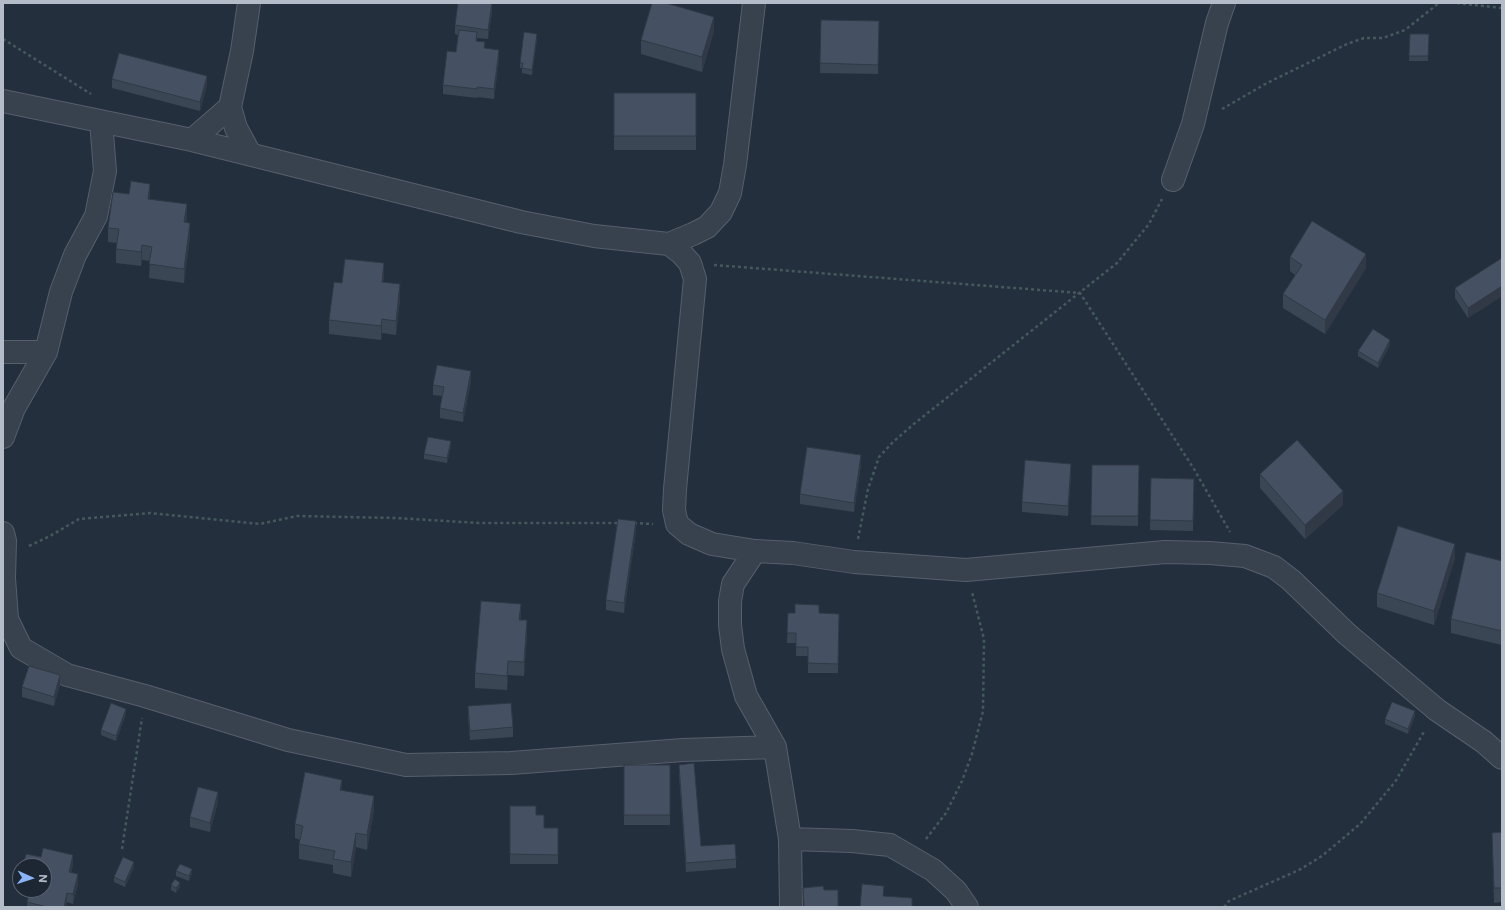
<!DOCTYPE html>
<style>
body{margin:0}
#map{position:relative;width:1505px;height:910px;overflow:hidden;background:#242f3e;font-family:"Public Sans",sans-serif}
canvas{display:block}
.frame{position:absolute;inset:0;border:4px solid #b4bcc9;pointer-events:none}
.north{position:absolute;left:12px;top:858px;width:40px;height:40px;box-sizing:border-box;background:#1d2633;border:1px solid #59626f;border-radius:50%;rotate:93deg;font-size:11px;font-weight:700;line-height:16px;text-align:center;color:#b4bcc9}
.north::after{content:'';display:block;margin:auto;width:14px;height:18px;background:#8ab4f8;clip-path:polygon(50% 0,100% 100%,50% 72%,0 100%)}
</style>
<div id="map">
<canvas width="1505" height="910"></canvas>
<div class="frame"></div>
<div class="north">N</div>
</div>
<script>
const ctx = document.querySelector('canvas').getContext('2d');
ctx.lineJoin = 'round';
const poly = rows => new Path2D(rows.map(r => 'M' + r).join(''));
function strokePath(path, color, width, dash) { ctx.strokeStyle = color; ctx.lineWidth = width; ctx.lineCap = dash ? 'butt' : 'round'; ctx.setLineDash(dash || []); ctx.stroke(path); }
function fillPath(path, color) { ctx.fillStyle = color; ctx.fill(path, 'evenodd'); }
const minor = poly([
 [3,101,192,140,521,222,594,236,669,244,693,234,707,227,721,212,730,193,735,165,754,3],
 [230,107,236,128,250,154],
 [192,140,230,107,242,51,249,3],
 [1173,180,1193,124,1217,23,1224,3],
 [669,244,681,253,690,263,695,279,675,489,674,510,677,524,689,534,712,544,755,551,793,553,854,562,966,570,1165,552,1210,553,1245,556,1274,567,1291,580,1347,634,1437,710,1484,742,1502,758],
 [3,352,46,352],
 [3,437,14,408,46,352,61,292,75,255,96,216,105,171,101,121],
 [3,533,5,541,4,578,7,619,21,648,67,675,145,696,288,740,406,765,511,763,683,750,775,747],
 [755,551,733,584,730,601,730,625,733,649,746,696,775,747,790,839,791,907],
 [790,839,852,841,890,845,933,870,956,891,967,907]
]);
strokePath(minor, '#565f6c', 24);
strokePath(poly([
 [1457,3,1502,8],
 [3,39,91,94],
 [1222,109,1267,83,1347,44,1364,38,1383,38,1405,30,1439,3],
 [714,265,1080,293,1194,469,1230,532],
 [634,523,653,524],
 [858,539,868,489,879,457,893,442,915,423,1117,263,1149,224,1162,199],
 [29,546,50,536,79,519,150,513,260,524,297,516,396,518,479,523,621,523],
 [926,839,946,813,962,781,972,754,983,711,984,639,972,592],
 [122,849,142,718],
 [1224,907,1229,901,1299,870,1322,856,1360,824,1395,782,1425,730]
]), '#44595c', 2.5, [3, 3]);
strokePath(minor, '#38414e', 22);
fillPath(poly([
 [492,12,488,39,477,38,477,41,499,59,494,99,477,97,477,98,443,94,443,85,456,52,458,35,455,34,455,25],
 [821,20,879,21,878,74,820,73],
 [714,31,702,72,641,54,641,40],
 [1410,34,1429,34,1428,61,1409,61],
 [537,39,532,75,522,73,522,68,520,68,520,63],
 [112,79,207,85,200,111,112,88],
 [614,93,696,93,696,150,614,150],
 [150,199,187,218,186,222,190,237,184,283,149,278,150,261,142,260,141,266,116,263,116,249,117,243,108,242,108,228],
 [1290,257,1366,268,1325,334,1283,308,1283,294,1295,275,1290,271],
 [1502,258,1502,296,1468,318,1455,298,1455,288],
 [384,277,383,282,400,299,396,335,382,333,381,340,329,334,329,320,342,283],
 [1390,345,1378,368,1358,356,1358,351],
 [471,381,463,422,440,418,440,408,442,396,433,395,433,385],
 [451,446,447,463,424,459,424,454],
 [861,465,854,512,800,504,800,494],
 [1092,465,1139,465,1138,526,1091,525],
 [1071,474,1068,516,1022,512,1022,502],
 [1260,474,1343,505,1305,539,1260,488],
 [1151,478,1194,479,1193,531,1150,530],
 [636,531,624,613,606,610,606,600],
 [1455,558,1434,625,1377,607,1377,593],
 [1502,561,1502,645,1451,633,1451,619],
 [788,613,839,614,838,673,808,673,808,656,796,656,796,643,787,643],
 [520,620,527,634,524,676,508,675,507,690,475,688,475,673],
 [60,685,54,706,22,697,22,687],
 [468,706,513,727,513,737,470,740,468,716],
 [126,714,116,741,101,735,101,730],
 [1415,716,1408,734,1385,724,1385,719],
 [624,765,670,765,670,825,624,825],
 [679,765,701,846,736,859,736,868,686,872,679,774],
 [342,790,374,810,367,850,356,847,351,877,333,873,333,865,299,859,299,844,300,840,295,838,295,824],
 [218,802,210,832,190,827,190,817],
 [510,806,536,815,544,828,558,828,558,864,510,864],
 [1502,832,1502,902,1494,903,1492,833],
 [73,865,71,873,78,884,73,904,67,902,66,907,27,907,27,902],
 [134,867,125,887,114,882,114,877],
 [176,871,192,873,189,881,176,876],
 [171,885,180,887,176,893,171,890]
]), '#3b4654');
fillPath(poly([
 [492,3,492,12,488,39,488,30],
 [714,17,714,31,702,72,702,57],
 [537,34,537,39,532,75,532,70],
 [499,50,499,59,494,99,494,89],
 [207,76,207,85,200,111,200,102],
 [150,184,150,198,148,213,148,199],
 [187,204,187,218,184,236,184,222],
 [190,223,190,237,184,283,184,269],
 [142,245,142,260,141,266,141,252],
 [1366,254,1366,268,1325,334,1325,320],
 [384,263,384,277,382,296,382,282],
 [400,284,400,299,396,335,396,321],
 [1502,286,1502,296,1468,318,1468,308],
 [382,319,382,333,381,340,381,326],
 [1390,340,1390,345,1378,368,1378,363],
 [471,371,471,381,463,422,463,413],
 [451,441,451,446,447,463,447,458],
 [861,455,861,465,854,512,854,503],
 [1071,464,1071,474,1068,516,1068,506],
 [1343,491,1343,505,1305,539,1305,525],
 [636,521,636,531,624,613,624,603],
 [1455,544,1455,558,1434,625,1434,611],
 [521,604,521,618,519,634,519,620],
 [527,620,527,634,524,676,524,662],
 [508,661,508,675,507,690,507,676],
 [60,675,60,685,54,706,54,697],
 [126,709,126,714,116,741,116,736],
 [1415,711,1415,716,1408,734,1408,729],
 [342,780,342,794,340,790],
 [218,792,218,802,210,832,210,823],
 [374,796,374,810,367,850,367,835],
 [356,833,356,847,351,877,351,862],
 [73,855,73,865,69,882,69,872],
 [134,862,134,867,125,887,125,882],
 [192,869,192,873,189,881,189,876],
 [78,874,78,884,73,904,73,894],
 [180,883,180,887,176,893,176,888],
 [67,893,67,902,66,907,64,907]
]), '#303945');
const building = poly([
 [458,3,492,3,488,30,455,25,458,3],
 [652,3,666,3,714,17,702,57,641,40,652,3],
 [821,20,879,21,878,65,820,63,821,20],
 [459,30,477,32,476,41,485,42,484,48,499,50,494,89,477,87,477,89,443,85,447,51,456,52,459,30],
 [524,32,537,34,532,70,522,68,523,63,520,63,524,32],
 [1410,34,1429,34,1428,56,1409,56,1410,34],
 [119,53,207,76,200,102,112,79,119,53],
 [614,93,696,93,696,136,614,136,614,93],
 [131,181,150,184,148,199,187,204,184,222,190,223,184,269,149,264,152,247,142,245,141,252,116,249,119,229,108,228,113,192,129,194,131,181],
 [1312,221,1366,254,1325,320,1283,294,1302,265,1290,257,1312,221],
 [1502,258,1502,286,1468,308,1455,288,1502,258],
 [345,259,384,263,382,282,400,284,396,321,382,319,381,326,329,320,334,282,342,283,345,259],
 [1373,329,1390,340,1378,363,1358,351,1373,329],
 [437,365,471,371,463,413,440,408,444,387,433,385,437,365],
 [428,437,451,441,447,458,424,454,428,437],
 [1297,440,1343,491,1305,525,1260,474,1297,440],
 [807,447,861,455,854,503,800,494,807,447],
 [1025,460,1071,464,1068,506,1022,502,1025,460],
 [1092,465,1139,465,1138,516,1091,516,1092,465],
 [1151,478,1194,479,1193,521,1150,520,1151,478],
 [618,519,636,521,624,603,606,600,618,519],
 [1398,526,1455,544,1434,611,1377,593,1398,526],
 [1466,552,1502,561,1502,631,1451,619,1466,552],
 [481,601,521,604,519,620,527,620,524,662,508,661,507,676,475,673,481,601],
 [795,604,819,605,819,613,839,614,838,664,808,663,808,647,796,647,796,633,787,633,788,613,795,613,795,604],
 [29,666,60,675,54,697,22,687,29,666],
 [1392,702,1415,711,1408,729,1385,719,1392,702],
 [111,703,126,709,116,736,101,730,111,703],
 [511,703,513,727,470,731,468,706,511,703],
 [694,763,701,846,735,844,736,859,686,863,679,765,694,763],
 [624,765,670,765,670,815,624,815,624,765],
 [305,772,342,780,340,790,374,796,367,835,356,833,351,862,333,859,335,851,299,844,303,826,295,824,305,772],
 [198,787,218,792,210,823,190,817,198,787],
 [510,806,536,806,536,815,544,815,544,828,558,828,558,855,510,854,510,806],
 [1502,832,1502,888,1494,888,1492,833,1502,832],
 [43,848,73,855,69,872,78,874,73,894,67,893,64,907,47,907,27,902,30,890,44,890,44,866,23,866,26,854,41,857,43,848],
 [123,857,134,862,125,882,114,877,123,857],
 [180,864,192,869,189,876,176,871,180,864],
 [175,879,180,883,176,888,171,885,175,879],
 [862,884,884,886,883,896,912,898,912,907,860,907,862,884],
 [823,886,824,890,838,890,838,907,804,907,803,888,823,886]
]);
fillPath(building, '#455162');
strokePath(building, '#303945', 1);
</script>
